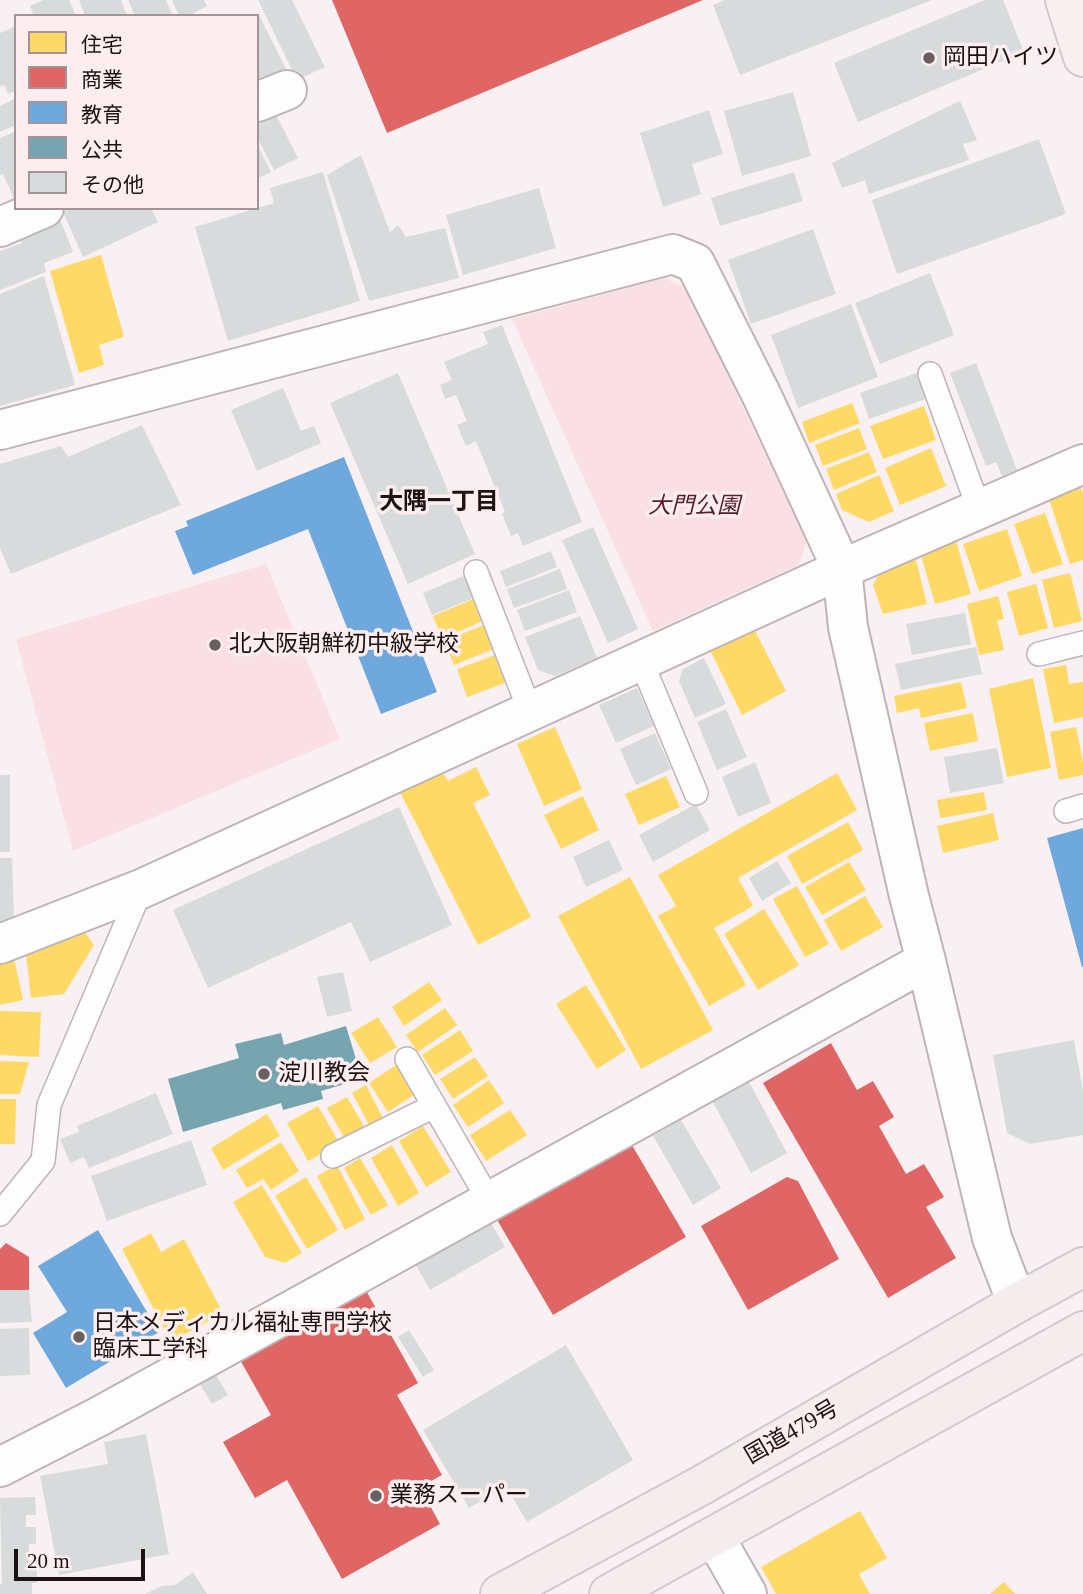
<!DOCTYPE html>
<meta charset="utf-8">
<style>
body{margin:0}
#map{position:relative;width:1083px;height:1594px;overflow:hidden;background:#f8f0f2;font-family:"Times New Roman","Noto Sans JP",serif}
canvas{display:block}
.legend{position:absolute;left:14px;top:14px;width:245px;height:196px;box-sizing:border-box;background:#fcedef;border:2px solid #a39597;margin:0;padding:9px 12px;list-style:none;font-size:21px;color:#1e1214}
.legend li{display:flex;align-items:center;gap:14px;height:35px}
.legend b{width:35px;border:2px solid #a39597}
.scale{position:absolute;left:14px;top:1549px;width:131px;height:32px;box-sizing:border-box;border:4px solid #1e1214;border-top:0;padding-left:9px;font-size:21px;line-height:24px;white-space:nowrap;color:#1e1214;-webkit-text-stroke:5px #fcedef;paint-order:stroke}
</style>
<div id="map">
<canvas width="1083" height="1594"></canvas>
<ul class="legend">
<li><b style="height:19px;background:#ffd966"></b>住宅</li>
<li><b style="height:19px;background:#e06666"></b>商業</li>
<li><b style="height:19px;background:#6fa8dc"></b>教育</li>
<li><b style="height:19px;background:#76a5af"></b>公共</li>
<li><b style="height:19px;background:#d8dbdb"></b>その他</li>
</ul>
<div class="scale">20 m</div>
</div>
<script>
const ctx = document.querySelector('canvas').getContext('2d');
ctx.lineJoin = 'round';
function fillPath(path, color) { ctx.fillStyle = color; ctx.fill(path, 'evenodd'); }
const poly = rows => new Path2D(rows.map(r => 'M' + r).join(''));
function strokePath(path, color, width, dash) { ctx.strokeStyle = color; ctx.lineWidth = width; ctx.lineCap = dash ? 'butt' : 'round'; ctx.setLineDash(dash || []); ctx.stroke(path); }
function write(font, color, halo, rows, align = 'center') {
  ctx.font = font + ' "Times New Roman","Noto Sans JP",serif'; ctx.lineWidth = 7; ctx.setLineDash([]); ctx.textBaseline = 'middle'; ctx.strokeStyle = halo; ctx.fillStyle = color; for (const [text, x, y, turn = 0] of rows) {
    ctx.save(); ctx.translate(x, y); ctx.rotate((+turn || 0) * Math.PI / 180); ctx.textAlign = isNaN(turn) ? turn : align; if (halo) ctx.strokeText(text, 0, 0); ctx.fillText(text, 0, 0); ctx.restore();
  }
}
fillPath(poly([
 [664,278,686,288,807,541,799,565,653,631,512,319],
 [266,564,340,739,73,851,16,639]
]), '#fae0e4');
fillPath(poly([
 [101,255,124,337,99,345,104,365,79,373,50,271],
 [852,403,860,423,809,443,802,422],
 [924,406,936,440,883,459,870,426],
 [859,428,867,449,823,466,815,445],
 [931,448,946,486,900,505,885,468],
 [869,452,877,472,834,490,826,469],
 [879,475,894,511,869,522,842,510,836,494],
 [1081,488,1083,493,1083,560,1070,564,1049,499],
 [1045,513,1063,564,1032,574,1014,524],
 [1007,529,1022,576,979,591,963,544],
 [956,541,971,594,935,604,920,552],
 [916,560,927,604,883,614,873,585,883,566],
 [1070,573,1082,621,1054,628,1042,580],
 [1036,584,1048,628,1019,636,1007,592],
 [998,596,1004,619,997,620,1004,650,979,655,967,604],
 [476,598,485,620,442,639,433,616],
 [484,625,494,649,454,665,444,641],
 [752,625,786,691,742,715,709,648],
 [495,655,505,683,467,697,457,669],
 [1066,665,1069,684,1083,682,1083,717,1054,723,1043,669],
 [1033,678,1051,768,1007,777,989,689],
 [961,682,967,708,921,718,919,708,897,713,894,696],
 [973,713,978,741,930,751,924,723],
 [555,727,582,789,544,806,517,744],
 [1076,727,1083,762,1083,775,1059,780,1050,732],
 [476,767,490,795,473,803,531,917,478,945,400,792,442,771,448,781],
 [837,773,857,810,738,878,753,906,714,928,746,985,709,1006,658,916,676,906,658,875],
 [666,776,680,807,639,825,625,794],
 [984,792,987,810,940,818,937,800],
 [583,796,599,830,561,849,544,815],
 [993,813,999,840,943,853,937,826],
 [848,822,863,850,802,884,787,856],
 [849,862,866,890,822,915,805,887],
 [630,877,713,1030,641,1069,558,916],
 [797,886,829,944,805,957,773,899],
 [865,896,883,927,841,951,824,920],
 [764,909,799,965,758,990,724,934],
 [80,925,94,945,64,994,31,998,25,945],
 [14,958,23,1000,0,1005,0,961],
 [429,982,442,1000,404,1026,392,1007],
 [586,985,626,1050,597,1069,556,1004],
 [445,1008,457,1025,418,1052,406,1035],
 [0,1011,41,1012,39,1057,0,1055],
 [378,1017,397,1047,370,1063,351,1033],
 [460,1030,473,1051,435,1075,422,1055],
 [475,1057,488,1076,453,1099,440,1079],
 [0,1061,29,1062,20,1094,0,1094],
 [396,1065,415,1094,388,1112,369,1083],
 [489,1080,504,1103,468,1127,453,1105],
 [366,1085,383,1118,369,1125,352,1093],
 [347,1097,365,1128,345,1139,327,1108],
 [0,1099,16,1099,15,1144,0,1144],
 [318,1106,340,1144,308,1161,287,1123],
 [510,1110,527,1135,486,1161,470,1135],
 [267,1114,280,1136,223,1170,211,1148],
 [423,1126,451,1172,426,1187,399,1141],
 [281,1142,299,1171,271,1190,263,1179,247,1188,236,1170],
 [392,1145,419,1193,398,1206,371,1158],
 [360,1158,388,1205,371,1215,344,1168],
 [337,1165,365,1219,345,1230,317,1176],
 [306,1177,338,1230,307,1249,275,1196],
 [262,1185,302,1253,285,1263,265,1257,233,1202],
 [151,1233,161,1252,184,1239,223,1313,171,1342,122,1249],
 [860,1511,887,1558,859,1574,870,1594,776,1594,761,1567],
 [1004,1582,1015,1594,990,1594]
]), '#ffd966');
fillPath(poly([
 [332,0,703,0,387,133],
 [831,1043,857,1090,873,1081,894,1117,879,1126,906,1174,924,1164,944,1197,926,1207,956,1258,888,1298,763,1083],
 [626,1135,686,1237,553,1315,493,1213],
 [787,1177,798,1181,839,1259,748,1310,701,1226],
 [6,1243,29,1257,29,1290,0,1290,0,1249],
 [359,1278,418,1383,397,1395,442,1475,420,1487,440,1524,342,1579,287,1480,255,1498,223,1442,271,1415,234,1349]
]), '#e06666');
fillPath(poly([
 [344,457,437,692,381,714,308,529,193,575,175,531,188,526,186,521],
 [1083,828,1083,967,1082,967,1047,838],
 [98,1230,159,1332,66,1388,33,1333,67,1312,38,1266]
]), '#6fa8dc');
fillPath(poly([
 [346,1026,362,1079,321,1091,323,1099,283,1110,281,1103,183,1132,168,1079,239,1058,235,1044,281,1033,284,1045]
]), '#76a5af');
fillPath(poly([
 [43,0,69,0,76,16,34,16,30,6],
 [79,0,121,0,127,16,85,16],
 [128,0,166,0,173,16,135,16],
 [172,0,204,0,207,6,188,16,179,16],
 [258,0,292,0,325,67,297,80],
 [725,0,932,0,740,75,713,5],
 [985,0,1003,0,1024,52,858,122,834,63],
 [257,15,259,15,287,71,257,93],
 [16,26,16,91,8,94,4,85,0,86,0,33],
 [793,92,811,156,742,176,724,111],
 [16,98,16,125,0,132,0,106],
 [960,101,977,140,963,144,969,160,869,194,865,180,842,188,832,163],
 [271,105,298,158,274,170,257,137,257,112],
 [709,110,723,154,692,164,701,194,663,207,640,133],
 [16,131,16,203,3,174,0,175,0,138],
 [1039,139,1066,214,897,274,872,200],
 [257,144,271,172,257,179],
 [361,155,390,232,398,225,406,237,445,228,459,278,369,301,327,175],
 [323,172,360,301,228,341,195,227,274,203,270,188],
 [794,172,803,201,720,226,711,198],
 [539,188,556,248,463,275,446,215],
 [71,208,151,208,158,222,83,257,63,212],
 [59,217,73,252,44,263,46,272,0,290,0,251,22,243,17,233],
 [813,229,836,294,751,324,728,260],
 [930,273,954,335,880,364,855,303],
 [44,276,75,385,0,406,0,294],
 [851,304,878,377,798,408,771,335],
 [502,325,582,522,523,546,518,533,511,536,502,514,505,512,476,441,466,446,457,425,467,421,456,395,445,399,440,385,452,380,444,362,488,344,483,332],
 [976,363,1017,470,1002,476,996,462,986,466,950,373],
 [922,371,931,397,869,419,860,393],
 [398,373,475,554,408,584,330,403],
 [283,388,301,431,314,426,321,443,257,471,231,410],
 [142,425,181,505,11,574,0,548,0,464,61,446,68,457],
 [593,527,638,629,608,643,562,540],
 [551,551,557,567,506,587,500,571],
 [560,569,567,589,514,608,507,589],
 [466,575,476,597,432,615,423,593],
 [569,590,577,612,525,631,517,610],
 [965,613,971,644,912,655,906,624],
 [580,616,597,658,555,676,538,670,525,637],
 [976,647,982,674,901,690,895,664],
 [704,658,726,704,695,718,679,681,683,669],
 [637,688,654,726,616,743,599,705],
 [726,709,747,757,717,770,697,722],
 [655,733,671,769,636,785,620,749],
 [997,748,1004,783,950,793,944,757],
 [755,762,771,803,738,817,722,777],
 [0,775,10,775,10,852,0,852],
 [696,804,710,830,653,862,639,835],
 [399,807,452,925,370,962,351,922,208,988,173,910],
 [609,840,623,870,586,887,573,857],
 [0,858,12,858,14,917,0,922],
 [777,861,791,883,762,901,749,878],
 [343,972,352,1011,327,1017,317,977],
 [1074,1040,1083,1092,1083,1135,1030,1144,1007,1133,993,1055],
 [749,1082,787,1153,751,1173,713,1102],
 [156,1093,173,1134,89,1168,84,1157,70,1163,60,1139,79,1132,77,1126],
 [681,1120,721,1188,693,1205,653,1136],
 [191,1140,207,1185,107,1221,91,1176],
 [490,1221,505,1247,430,1290,415,1263],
 [0,1290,29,1290,32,1322,0,1323],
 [29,1328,30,1375,0,1376,0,1329],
 [409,1330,434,1370,423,1377,398,1337],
 [566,1345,633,1460,527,1522,506,1486,469,1508,423,1430],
 [213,1370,228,1395,212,1404,197,1379],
 [146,1434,169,1554,59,1575,40,1476,108,1464,104,1442],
 [35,1497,36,1515,26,1515,26,1527,36,1527,36,1544,29,1544,29,1564,37,1564,37,1583,32,1583,32,1594,0,1594,0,1584,2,1584,0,1498],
 [193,1572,207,1594,145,1594,162,1586,175,1585]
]), '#d8dbdb');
const service = poly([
 [930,374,979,509],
 [476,572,530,711],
 [1039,654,1083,643],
 [641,661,696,793],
 [1066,811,1083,806],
 [407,1059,490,1202],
 [333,1156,434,1106],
 [0,1214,43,1161,49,1105,141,889]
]);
const minor = poly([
 [257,102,287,90],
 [0,227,44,208],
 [0,430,673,254,695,263,762,396,842,569,848,627,909,896,926,961,992,1238,1017,1303],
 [0,944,141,889,842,569,1083,464],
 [0,1467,98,1417,926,961],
 [714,1536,747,1594]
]);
const primary = poly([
 [1065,0,1083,57]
]);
const trunk = poly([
 [500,1594,702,1485,1017,1303,1083,1267],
 [609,1594,1083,1331]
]);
strokePath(service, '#beb4b6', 26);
strokePath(minor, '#beb4b6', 42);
strokePath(primary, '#d0cacb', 42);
strokePath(trunk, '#d0cacb', 42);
strokePath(service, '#fefdfd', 23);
strokePath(minor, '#fefdfd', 38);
strokePath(primary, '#f7f0f1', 38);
strokePath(trunk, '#f5ecee', 38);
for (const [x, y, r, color] of [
 [929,58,7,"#6a6062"],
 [215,645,7,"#6a6062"],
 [264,1074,7,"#6a6062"],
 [79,1337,7,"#6a6062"],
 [376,1496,7,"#6a6062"]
]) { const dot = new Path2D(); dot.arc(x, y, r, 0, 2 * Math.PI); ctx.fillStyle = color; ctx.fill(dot); strokePath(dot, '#fcedef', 2.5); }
write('23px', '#1e1214', '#fcedef', [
 ["岡田ハイツ",943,58],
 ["北大阪朝鮮初中級学校",229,645],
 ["淀川教会",278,1074],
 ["日本メディカル福祉専門学校",93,1324],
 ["臨床工学科",93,1350],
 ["業務スーパー",390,1496]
], 'left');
write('italic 23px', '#561e2b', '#fcedef', [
 ["大門公園",694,507]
]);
write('23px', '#1e1214', '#fcedef', [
 ["国道479号",792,1433,-30]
]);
write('bold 24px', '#1e1214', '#fcedef', [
 ["大隅一丁目",439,503]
]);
</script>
